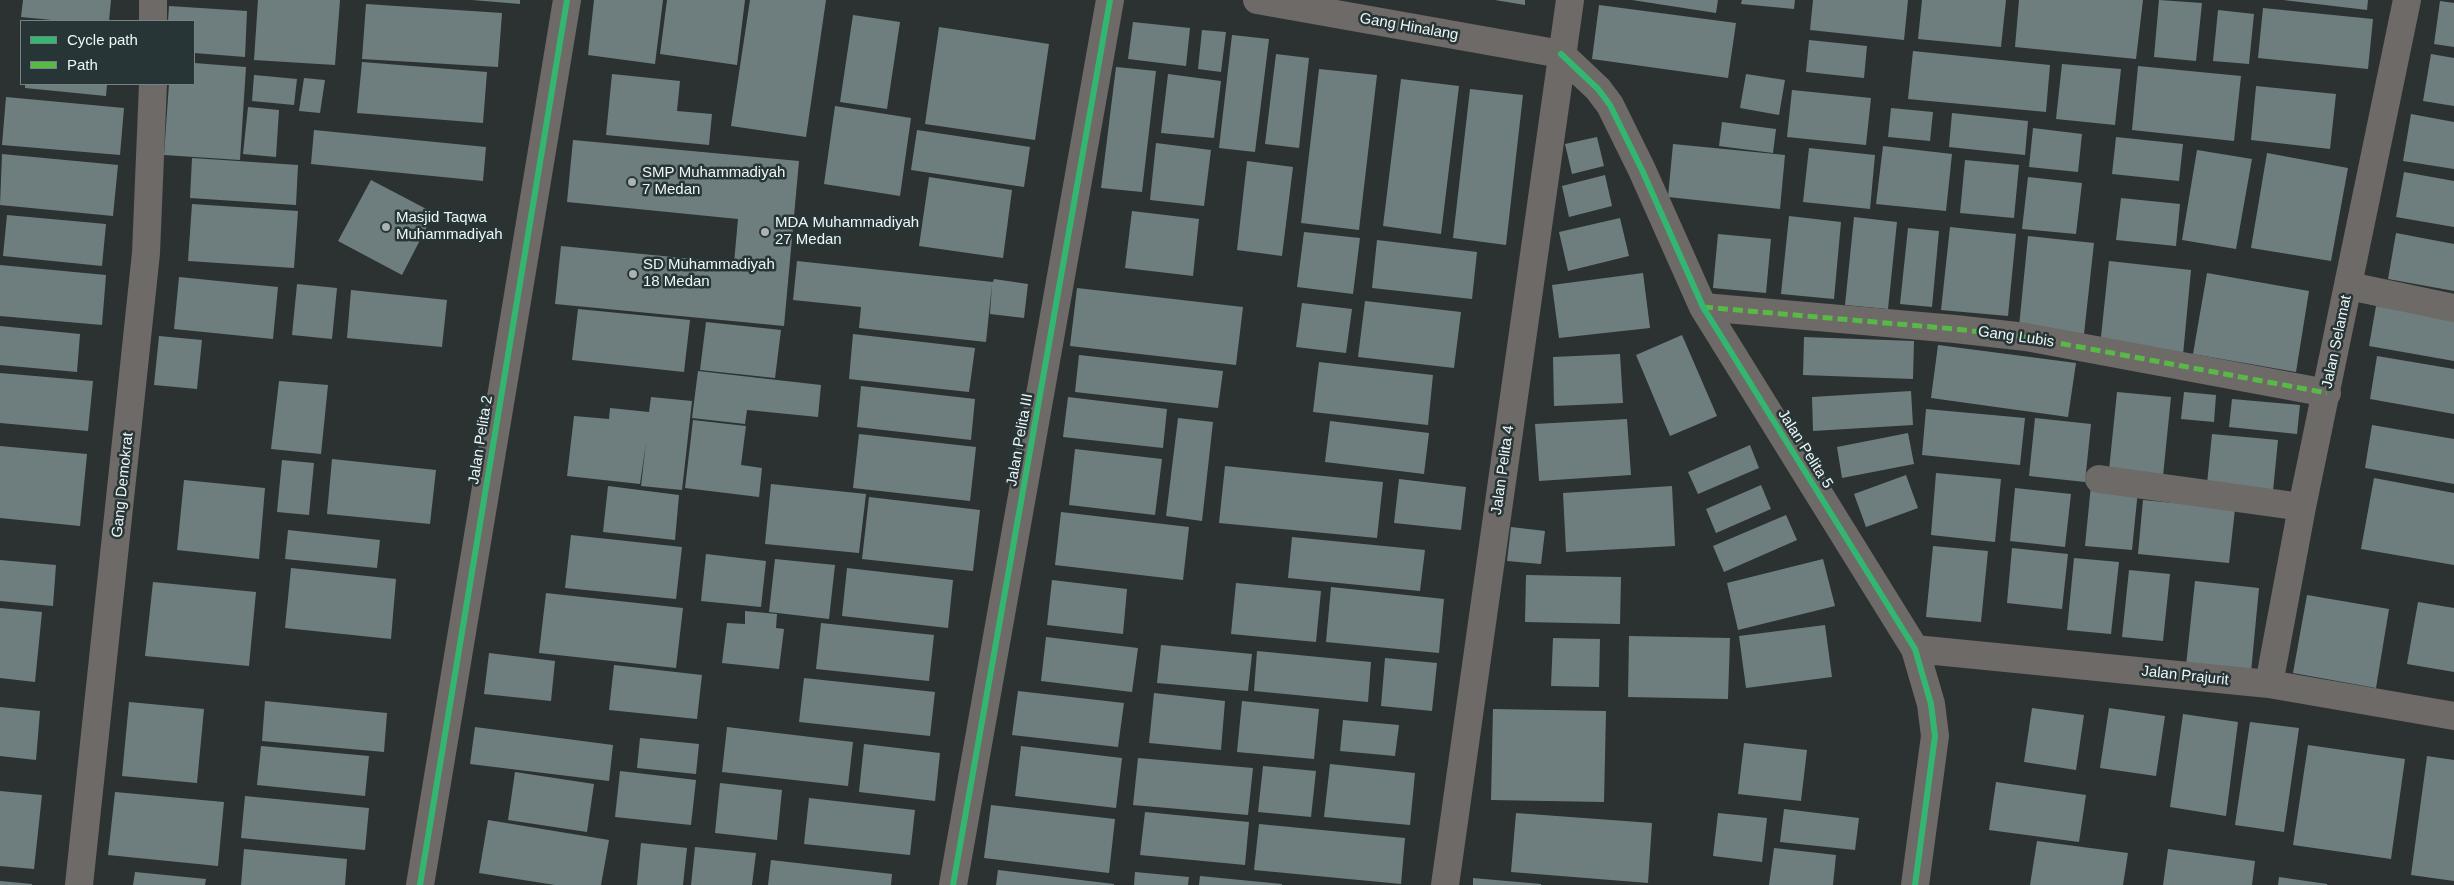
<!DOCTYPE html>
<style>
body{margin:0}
#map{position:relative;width:2454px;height:885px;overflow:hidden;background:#2c3232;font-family:Helvetica,sans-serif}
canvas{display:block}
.legend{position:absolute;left:20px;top:20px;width:175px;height:65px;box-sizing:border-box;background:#283536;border:1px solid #778383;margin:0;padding:6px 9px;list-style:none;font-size:15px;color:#eef7f7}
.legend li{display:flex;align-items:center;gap:10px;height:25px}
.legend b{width:25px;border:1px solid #778383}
</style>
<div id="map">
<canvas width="2454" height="885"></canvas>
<ul class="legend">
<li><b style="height:6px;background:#33b770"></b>Cycle path</li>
<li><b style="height:6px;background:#58b947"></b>Path</li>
</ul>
</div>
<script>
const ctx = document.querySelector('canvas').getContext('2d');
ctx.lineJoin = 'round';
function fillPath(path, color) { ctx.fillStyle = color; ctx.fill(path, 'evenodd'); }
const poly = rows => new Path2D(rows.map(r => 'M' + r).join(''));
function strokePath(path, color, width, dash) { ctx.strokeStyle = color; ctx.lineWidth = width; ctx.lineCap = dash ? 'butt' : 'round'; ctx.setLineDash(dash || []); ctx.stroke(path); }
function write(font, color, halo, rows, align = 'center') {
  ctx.font = font + ' Helvetica,sans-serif'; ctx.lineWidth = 5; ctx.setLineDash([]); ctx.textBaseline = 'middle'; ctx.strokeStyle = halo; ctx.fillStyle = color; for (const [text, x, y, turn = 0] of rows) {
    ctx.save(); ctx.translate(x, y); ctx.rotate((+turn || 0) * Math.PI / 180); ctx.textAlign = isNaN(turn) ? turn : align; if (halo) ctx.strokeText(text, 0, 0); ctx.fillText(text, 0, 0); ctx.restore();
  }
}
fillPath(poly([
 [23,0,111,0,109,21,62,21,21,17],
 [258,0,340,0,335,65,254,60],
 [472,0,520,0,520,4],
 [594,0,663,0,655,64,588,55],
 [667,0,745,0,737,65,660,54],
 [750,0,826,0,806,137,731,126],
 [1495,0,1525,0,1525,5],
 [1632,0,1718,0,1716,13],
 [1742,0,1795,0,1794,9,1741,4],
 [1813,0,1908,0,1904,40,1810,30],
 [1922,0,2006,0,2001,47,1918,39],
 [2019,0,2143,0,2136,59,2015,47],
 [2159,0,2202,3,2196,61,2154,57],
 [2283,0,2368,0,2367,10],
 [2440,1,2454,3,2454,47,2434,44],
 [366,4,502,13,498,67,362,59],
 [1599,5,1736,23,1728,78,1592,59],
 [169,6,247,11,245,57,194,53,194,21,168,21],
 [2263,8,2373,19,2368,69,2258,58],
 [2218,10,2254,14,2249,64,2213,61],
 [853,15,900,22,887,109,840,102],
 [1133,22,1190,28,1186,66,1128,59],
 [939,27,1049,44,1035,140,925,124],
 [1202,30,1226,32,1221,72,1198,69],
 [1232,35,1269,39,1255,152,1219,148],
 [1809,40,1867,46,1864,78,1806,72],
 [1913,51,2050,65,2046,112,1908,99],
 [1276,54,1309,58,1299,148,1265,144],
 [2431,54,2454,58,2454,106,2423,101],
 [362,62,487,72,483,123,357,113],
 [194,63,246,67,240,160,164,155,169,84,194,84],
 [2062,64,2121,69,2115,125,2056,119],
 [2138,66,2241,76,2234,141,2132,130],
 [1116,67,1156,71,1142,192,1101,188],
 [1319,69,1377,75,1359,230,1301,223],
 [612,74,680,81,677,111,712,114,709,145,606,135],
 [1168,74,1221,81,1214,138,1161,133],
 [1746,74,1785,80,1779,115,1740,108],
 [254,75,297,79,294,105,252,101],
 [304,78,325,80,320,113,299,111],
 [1401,79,1459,86,1441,234,1383,226],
 [25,84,107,84,106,96,25,88],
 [2256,86,2336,94,2330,149,2251,140],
 [1470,89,1523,95,1506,245,1453,238],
 [1792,90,1871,98,1866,145,1787,137],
 [6,97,124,108,120,155,2,145],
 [835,106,911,118,900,196,824,184],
 [248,107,279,110,276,157,243,154],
 [1891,108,1933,112,1930,141,1888,137],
 [1952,113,2028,121,2025,155,1949,147],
 [2411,114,2454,122,2454,169,2403,161],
 [1722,122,1776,129,1773,153,1719,146],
 [2033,128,2082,134,2078,172,2029,167],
 [314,130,486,147,483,181,311,164],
 [917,130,1030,147,1024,187,911,170],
 [1597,137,1604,166,1572,174,1565,144],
 [2116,137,2183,144,2179,181,2112,174],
 [573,140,799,161,784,326,555,304,561,246,734,263,738,219,567,202],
 [1156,143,1211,150,1204,206,1150,200],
 [1673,144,1785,155,1780,209,1668,197],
 [1883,146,1952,154,1946,211,1876,204],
 [1809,148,1875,155,1870,209,1803,202],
 [2197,150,2252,159,2236,249,2182,240],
 [2267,153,2348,168,2331,261,2251,248],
 [2,154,118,165,113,216,0,205],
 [192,158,298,165,296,205,190,198],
 [1965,160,2019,165,2014,218,1960,213],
 [1247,161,1293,167,1282,256,1237,250],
 [2404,172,2454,181,2454,227,2396,217],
 [1605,175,1612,206,1569,217,1562,186],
 [929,177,1012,190,1003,258,919,246],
 [2028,177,2082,183,2076,234,2022,229],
 [371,180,434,213,402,275,338,241],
 [2121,198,2180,204,2176,246,2116,240],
 [192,204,298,211,294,268,188,261],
 [1132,211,1199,219,1193,276,1125,268],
 [7,215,106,224,102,266,3,256],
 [1789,216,1841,222,1834,299,1781,294],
 [1854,217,1897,222,1888,309,1845,305],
 [1620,218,1629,256,1568,271,1559,232],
 [1950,227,2016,234,2008,316,1941,310],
 [1908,228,1939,231,1932,307,1900,304],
 [1304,232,1360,238,1353,294,1297,287],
 [2396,233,2454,244,2454,291,2388,279],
 [1718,234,1771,239,1766,293,1713,288],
 [2028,236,2094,243,2084,334,2019,327],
 [1377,240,1477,252,1472,299,1372,288],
 [797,261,993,282,994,279,1028,284,1024,318,990,314,992,284,986,342,859,328,861,307,793,300],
 [2109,261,2191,270,2183,355,2100,346],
 [0,265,106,275,102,325,0,316],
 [1643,273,1650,328,1559,338,1552,285],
 [2207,273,2309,291,2296,372,2193,354],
 [179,277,278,287,273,339,174,329],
 [297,284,337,288,332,339,292,335],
 [1077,288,1243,307,1236,365,1070,346],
 [351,290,447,300,442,347,347,338],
 [1365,301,1461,312,1454,368,1358,357],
 [1302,303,1352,309,1346,353,1296,347],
 [2376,306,2454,320,2454,361,2369,346],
 [578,309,690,320,684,372,572,360],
 [706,322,781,330,775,378,700,370],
 [0,326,80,334,77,372,0,365],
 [853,334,975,348,969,392,849,379],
 [1682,335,1717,416,1670,436,1636,355],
 [159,336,202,340,197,389,154,385],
 [1804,337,1914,341,1913,379,1803,375],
 [1938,345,2076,363,2068,417,1931,398],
 [1620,354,1623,403,1554,406,1553,357],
 [1079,355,1223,371,1218,408,1075,392],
 [2377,356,2454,369,2454,414,2370,399],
 [1319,362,1433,375,1428,425,1313,412],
 [698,371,821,385,818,417,747,410,745,424,692,418],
 [0,373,93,381,88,431,0,423],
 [279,381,328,385,321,454,271,449],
 [861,386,975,399,971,440,857,427],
 [1911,391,1913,425,1813,431,1812,397],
 [2117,392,2171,397,2163,476,2109,470],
 [2184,392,2216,395,2214,422,2181,419],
 [651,397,692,401,682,490,641,486,646,443,640,484,567,476,574,416,609,419,610,408,649,412],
 [1068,397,1167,409,1163,448,1063,437],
 [2232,399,2300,405,2297,434,2229,427],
 [1926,409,2025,418,2020,465,1922,455],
 [1178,418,1213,422,1202,521,1166,516],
 [2035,418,2091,424,2085,482,2029,476],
 [1627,419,1631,475,1539,481,1535,424],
 [693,420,746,426,741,465,762,468,759,497,685,488],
 [1330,421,1429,433,1424,474,1325,462],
 [2372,425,2454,439,2454,484,2365,468],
 [1908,433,1914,464,1842,478,1837,447],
 [859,434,976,447,970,501,853,488],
 [2212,434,2278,440,2273,491,2207,484],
 [1750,445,1759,468,1698,494,1688,472],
 [0,446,87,454,80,526,0,518],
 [1075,449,1162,459,1155,515,1069,505],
 [332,459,436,470,430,524,327,514],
 [282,460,314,463,309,515,277,512],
 [1225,466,1383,482,1377,538,1219,523],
 [1936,473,2001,479,1995,542,1931,535],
 [1906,475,1918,508,1866,527,1854,494],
 [2374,478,2454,493,2454,565,2361,549],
 [1399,479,1466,487,1461,530,1394,523],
 [184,480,265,488,259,559,177,550],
 [771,484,866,494,859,553,765,544],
 [1761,485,1771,509,1716,533,1706,509],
 [2091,485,2138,490,2132,550,2085,546],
 [608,486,679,495,675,540,603,532],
 [1672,486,1675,546,1566,552,1563,493],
 [2015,488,2071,494,2065,547,2010,541],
 [869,497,980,510,973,571,862,559],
 [2143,500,2235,509,2229,563,2138,554],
 [1061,512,1189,527,1183,580,1055,565],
 [1786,515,1797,540,1724,572,1713,546],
 [1511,527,1545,531,1541,564,1507,561],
 [288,530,380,540,377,568,285,559],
 [571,535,682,547,676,599,565,588],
 [1292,537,1425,550,1420,591,1288,578],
 [1933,546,1988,551,1981,622,1926,617],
 [2012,548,2068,554,2062,609,2007,603],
 [706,554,766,561,761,607,701,601],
 [2074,558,2119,562,2111,634,2067,630],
 [775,559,835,565,829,619,769,612],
 [1823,559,1835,606,1738,630,1727,583],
 [0,560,56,565,53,606,0,601],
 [291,568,396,579,391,639,285,628],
 [847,568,953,580,948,628,842,616],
 [2129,570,2170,574,2163,641,2122,637],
 [1526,575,1621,577,1620,624,1525,622],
 [1052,580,1127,589,1123,634,1047,625],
 [2195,581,2259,588,2251,672,2186,666],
 [153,582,256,592,249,666,145,656],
 [1236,583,1321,591,1316,642,1231,634],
 [1331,587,1444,599,1439,653,1326,642],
 [546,593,683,608,676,668,539,653],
 [2307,595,2389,609,2376,688,2293,673],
 [2418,602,2454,608,2454,672,2407,664],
 [0,608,42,612,35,682,0,678],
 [745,611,777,614,776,628,784,629,779,669,722,663,727,623,745,624],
 [821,623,934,635,929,681,816,669],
 [1825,625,1832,677,1746,688,1739,636],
 [1629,636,1730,638,1728,699,1628,697],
 [1046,637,1138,648,1132,692,1041,681],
 [1553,638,1600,639,1599,687,1551,686],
 [1161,645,1252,654,1248,691,1157,683],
 [1257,651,1371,662,1368,702,1254,691],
 [489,653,555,661,551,701,484,694],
 [1385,658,1437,663,1432,711,1381,706],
 [614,665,702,675,697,719,609,710],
 [804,678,935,692,930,736,799,722],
 [1018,691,1124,703,1118,747,1012,735],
 [1154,693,1225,701,1221,750,1149,743],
 [265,701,387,713,384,752,262,741],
 [1242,701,1319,709,1314,759,1237,752],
 [129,702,204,709,197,783,122,776],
 [0,707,40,711,36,760,0,756],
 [2032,708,2084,715,2076,770,2024,762],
 [2109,708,2165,716,2156,776,2100,768],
 [1493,709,1606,711,1604,802,1491,800],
 [2183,714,2238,722,2226,816,2170,807],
 [1343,720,1399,725,1395,756,1340,751],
 [2250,722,2299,728,2284,832,2235,825],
 [475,727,613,745,609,781,470,764],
 [727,727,853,742,848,786,722,772],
 [640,738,699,744,696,774,637,768],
 [1744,743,1807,750,1801,801,1738,794],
 [864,744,940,753,935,801,859,792],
 [2308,745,2405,759,2391,859,2293,845],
 [261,746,369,756,365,796,257,785],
 [1021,746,1122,758,1116,808,1015,796],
 [2427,756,2454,760,2454,881,2411,875],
 [1138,758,1253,768,1248,815,1133,805],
 [1330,764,1415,773,1410,825,1324,817],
 [1263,766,1316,771,1311,817,1258,812],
 [620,771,696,780,691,825,615,817],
 [515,772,594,784,587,832,508,820],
 [1996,782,2086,795,2079,842,1989,830],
 [720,783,782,790,777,840,715,833],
 [0,791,42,795,34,869,0,866],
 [115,792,224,802,218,866,108,855],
 [245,796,369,808,365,850,241,838],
 [809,798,915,810,910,855,804,844],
 [991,805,1115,819,1109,873,984,858],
 [1784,809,1859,818,1855,850,1780,842],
 [1145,812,1249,822,1245,865,1140,855],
 [1516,813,1652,823,1648,883,1511,872],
 [1718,813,1767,818,1762,862,1713,856],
 [488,820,609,840,601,885,555,885,479,873],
 [1259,824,1405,838,1401,884,1254,870],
 [2037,841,2128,853,2123,885,2030,885],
 [641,843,687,848,683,885,637,885],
 [695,847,756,853,752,885,691,885],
 [1774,848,1836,855,1833,885,1769,885],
 [244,849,347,859,345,885,241,885],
 [2168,849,2255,861,2252,885,2163,885],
 [771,860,892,874,891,885,768,885],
 [998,870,1114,884,1114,885,996,885],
 [135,872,206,879,205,885,133,885],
 [1135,872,1189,877,1188,885,1134,885],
 [1200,876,1282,884,1282,885,1199,885],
 [2279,877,2327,884,2327,885,2278,885],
 [1473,878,1541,884,1541,885,1473,885],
 [0,881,32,884,32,885,0,885]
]), '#6e7e7f');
strokePath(poly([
 [1257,0,1561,54],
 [153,21,153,0],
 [1561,54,1598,89,1610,105,1642,170,1703,307,1915,649,1931,704,1935,736,1915,885],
 [2349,286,2454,308],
 [1703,307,1955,329,2026,337,2327,393],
 [2099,479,2302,507],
 [1915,649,2269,684,2454,716],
 [2269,684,2302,507,2407,0],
 [79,885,146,253,153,84],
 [420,885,567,0],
 [953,885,1110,0],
 [1445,885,1570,0]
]), '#6d6a68', 28);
strokePath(poly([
 [1703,307,1955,329,2026,337,2327,393]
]), '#58b947', 5, [10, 5]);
strokePath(poly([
 [1561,54,1598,89,1610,105,1642,170,1703,307,1915,649,1931,704,1935,736,1915,885],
 [420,885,567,0],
 [953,885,1110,0]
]), '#33b770', 6);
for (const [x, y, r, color] of [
 [632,182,5,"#aab2b2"],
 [386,227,5,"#aab2b2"],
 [765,232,5,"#aab2b2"],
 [633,274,5,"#aab2b2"]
]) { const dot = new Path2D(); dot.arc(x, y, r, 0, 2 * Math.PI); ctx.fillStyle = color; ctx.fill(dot); strokePath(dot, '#283536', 2); }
write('15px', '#eef7f7', '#283536', [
 ["Gang Hinalang",1409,27,10],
 ["Gang Lubis",2016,337,8],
 ["Jalan Selamat",2337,342,-78],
 ["Jalan Pelita 2",481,440,-81],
 ["Jalan Pelita III",1020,440,-80],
 ["Jalan Pelita 5",1805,449,58],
 ["Jalan Pelita 4",1503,470,-82],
 ["Gang Demokrat",123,485,-84],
 ["Jalan Prajurit",2185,676,6]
]);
write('15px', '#eef7f7', '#283536', [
 ["SMP Muhammadiyah",642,173],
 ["7 Medan",642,190],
 ["Masjid Taqwa",396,218],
 ["Muhammadiyah",396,235],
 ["MDA Muhammadiyah",775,223],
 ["27 Medan",775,240],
 ["SD Muhammadiyah",643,265],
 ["18 Medan",643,282]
], 'left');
</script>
